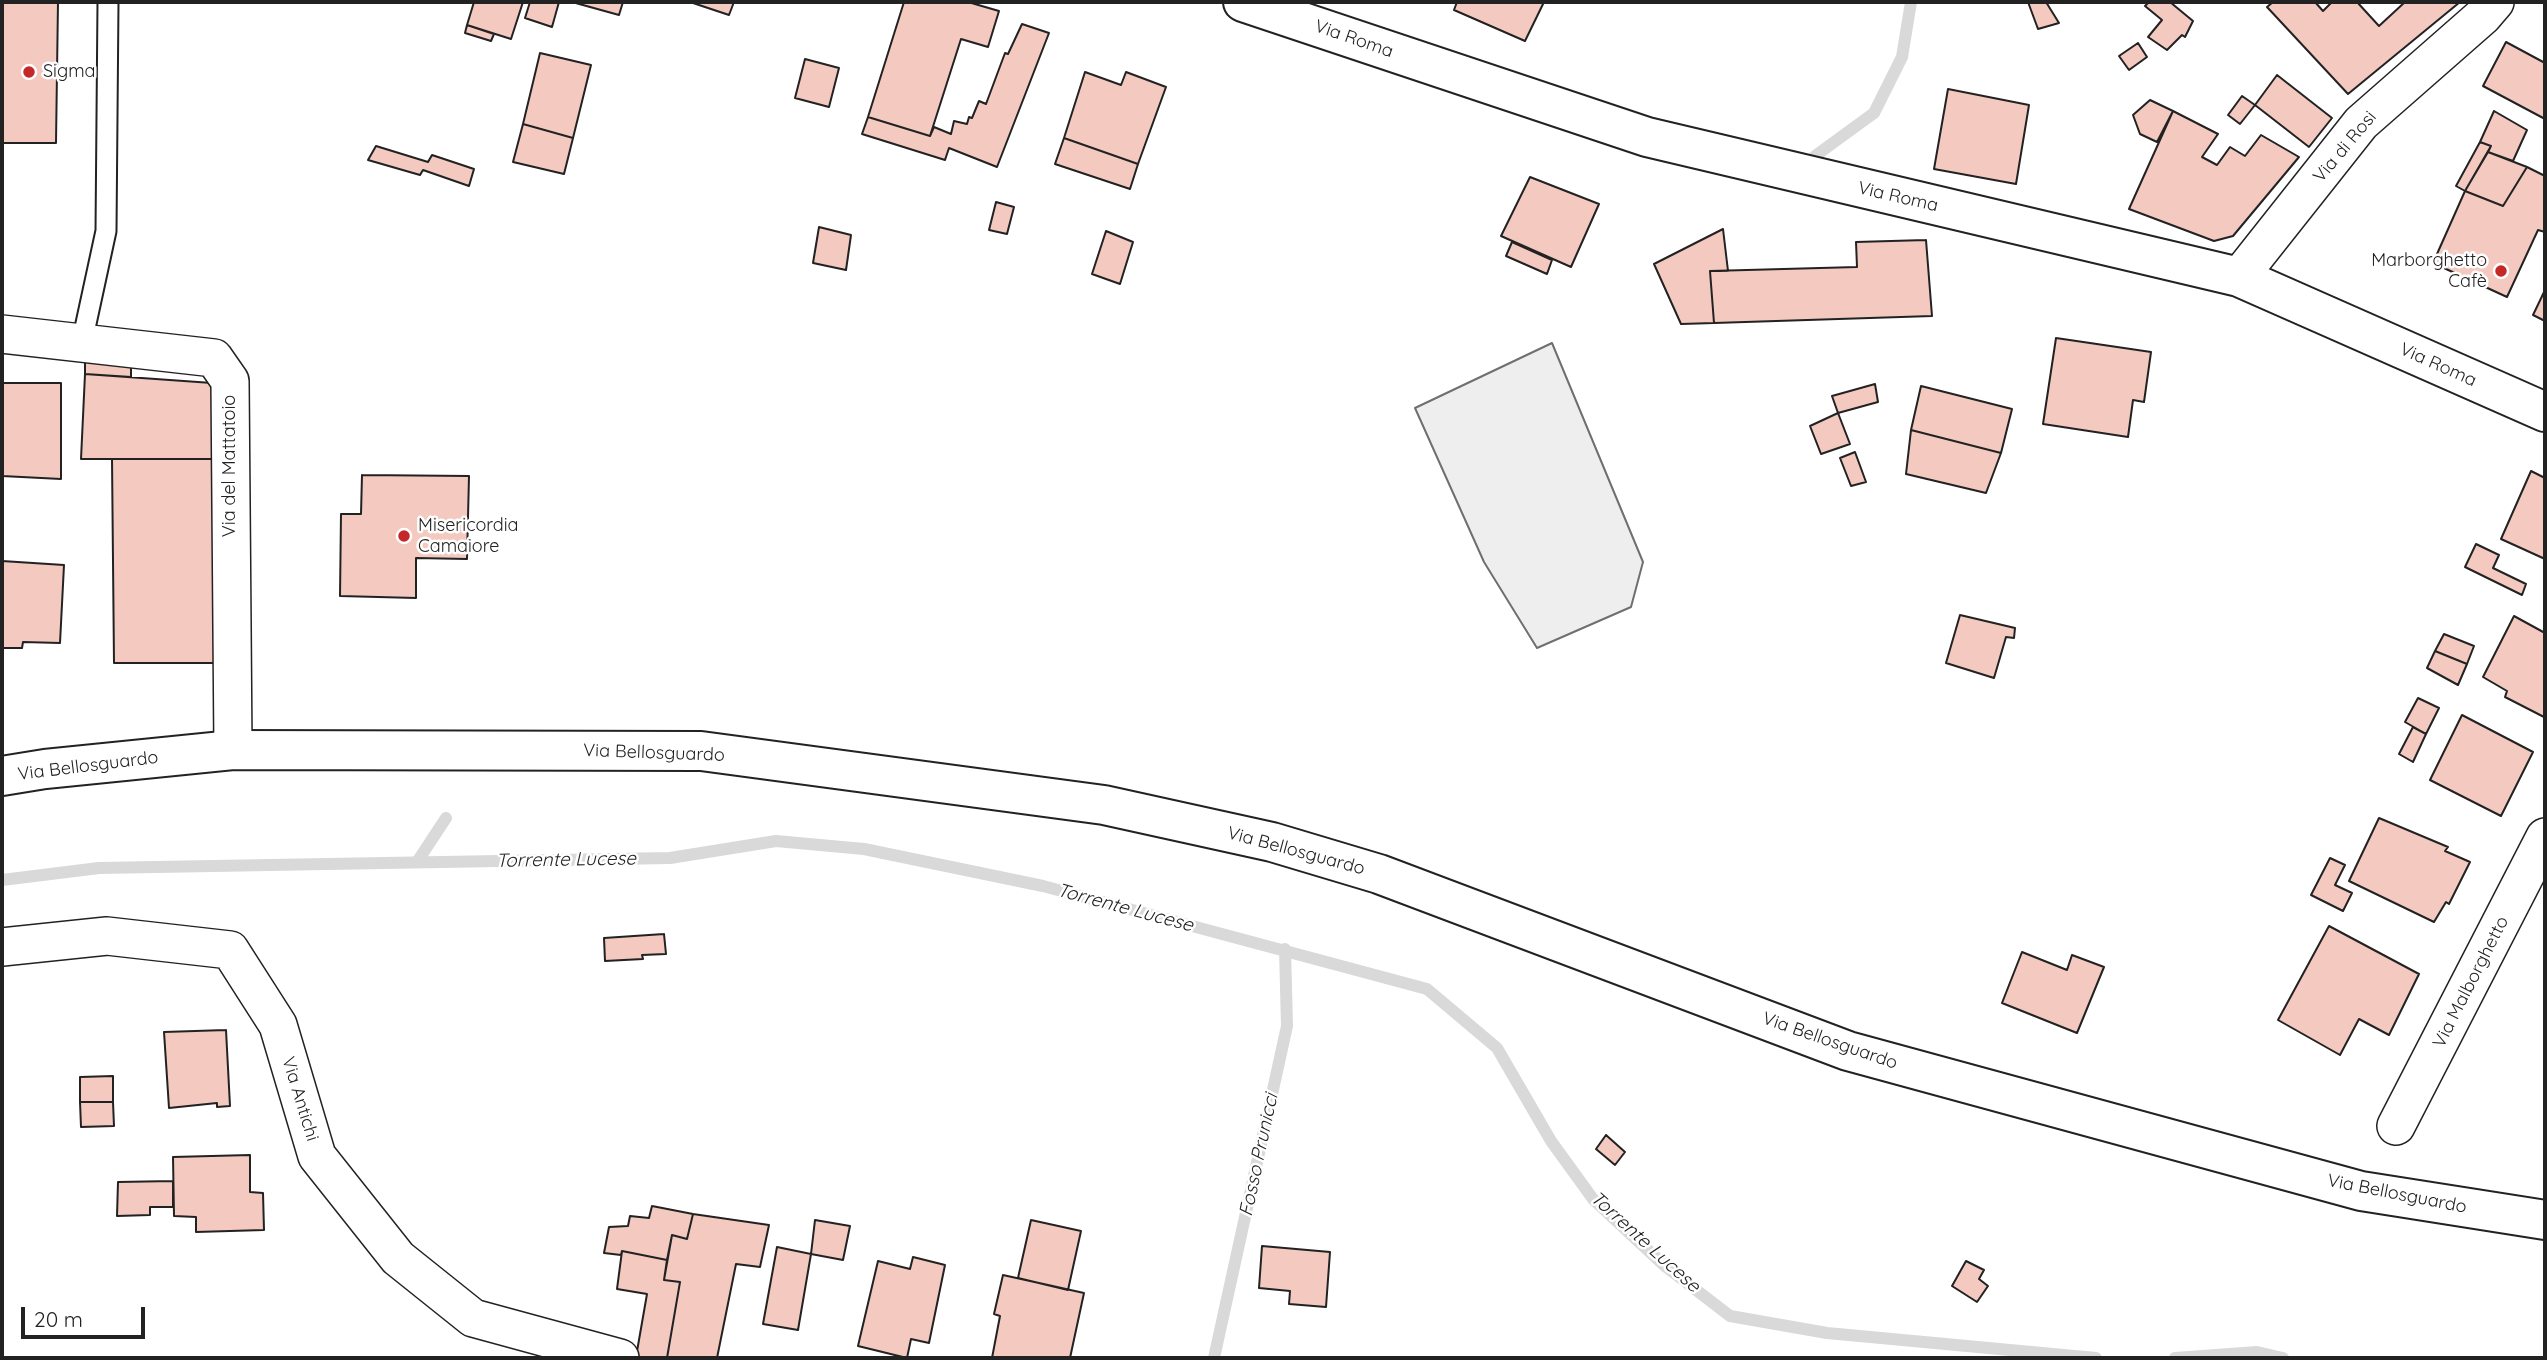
<!DOCTYPE html>
<meta charset="utf-8">
<style>
body{margin:0}
#map{position:relative;width:2547px;height:1360px;overflow:hidden;background:#fff;font-family:Quicksand,sans-serif}
canvas{display:block}
.frame{position:absolute;inset:0;border:4px solid #222;pointer-events:none}
.scale{position:absolute;left:21px;top:1307px;width:124px;height:32px;box-sizing:border-box;border:4px solid #222;border-top:0;padding-left:9px;font-size:21px;line-height:24px;white-space:nowrap;color:#222;-webkit-text-stroke:5px #fff;paint-order:stroke}
</style>
<div id="map">
<canvas width="2547" height="1360"></canvas>
<div class="frame"></div>
<div class="scale">20 m</div>
</div>
<script>
const ctx = document.querySelector('canvas').getContext('2d');
ctx.lineJoin = 'round';
function fillPath(path, color) { ctx.fillStyle = color; ctx.fill(path, 'evenodd'); }
const poly = rows => new Path2D(rows.map(r => 'M' + r).join(''));
function strokePath(path, color, width, dash) { ctx.strokeStyle = color; ctx.lineWidth = width; ctx.lineCap = dash ? 'butt' : 'round'; ctx.setLineDash(dash || []); ctx.stroke(path); }
function write(font, color, halo, rows, align = 'center') {
  ctx.font = font + ' Quicksand,sans-serif'; ctx.lineWidth = 5; ctx.setLineDash([]); ctx.textBaseline = 'middle'; ctx.strokeStyle = halo; ctx.fillStyle = color; for (const [text, x, y, turn = 0] of rows) {
    ctx.save(); ctx.translate(x, y); ctx.rotate((+turn || 0) * Math.PI / 180); ctx.textAlign = isNaN(turn) ? turn : align; if (halo) ctx.strokeText(text, 0, 0); ctx.fillText(text, 0, 0); ctx.restore();
  }
}
const green = poly([
 [1552,343,1643,562,1631,607,1537,648,1484,562,1415,408,1552,343]
]);
fillPath(green, '#eee');
strokePath(green, '#6f6f6f', 2);
strokePath(poly([
 [1815,156,1874,113,1902,57,1911,2],
 [417,862,446,818],
 [2,880,99,868,670,858,776,841,864,849,1043,886,1427,989,1497,1048,1551,1141,1593,1199,1665,1266,1730,1316,1827,1333,2096,1358],
 [1214,1358,1287,1026,1285,949],
 [2175,1358,2257,1352,2283,1358]
]), '#d9d9d9', 12);
const building = poly([
 [2,2,58,2,56,143,2,143,2,2],
 [474,2,523,2,511,39,467,25,474,2],
 [530,2,559,2,552,27,525,18,530,2],
 [572,2,623,2,619,15,572,2],
 [690,2,734,2,729,15,690,2],
 [904,2,968,2,999,11,988,47,961,39,930,136,868,117,904,2],
 [1457,2,1544,2,1525,41,1454,10,1457,2],
 [2028,2,2046,2,2059,23,2038,29,2028,2],
 [2149,2,2170,2,2193,21,2185,37,2182,35,2167,50,2148,37,2162,20,2145,6,2149,2],
 [2273,2,2315,2,2323,11,2332,2,2357,2,2379,26,2405,2,2460,2,2348,94,2267,7,2273,2],
 [1022,24,1049,33,997,167,949,148,945,160,862,134,868,117,930,136,934,127,951,134,954,121,967,124,969,117,972,118,979,101,986,104,1005,53,1008,54,1022,24],
 [467,25,494,34,491,41,465,33,467,25],
 [2506,42,2545,63,2545,119,2483,86,2506,42],
 [2138,43,2147,57,2129,70,2119,56,2138,43],
 [540,53,591,65,573,138,523,124,540,53],
 [805,59,839,68,829,107,795,98,805,59],
 [1085,72,1121,85,1126,72,1166,87,1138,164,1064,138,1085,72],
 [2277,75,2332,118,2309,147,2255,105,2277,75],
 [1948,89,2029,105,2016,184,1934,169,1948,89],
 [2242,96,2255,105,2240,124,2228,115,2242,96],
 [2150,100,2173,111,2157,142,2140,134,2133,115,2150,100],
 [2173,111,2218,134,2202,157,2217,165,2230,147,2245,156,2261,135,2299,157,2233,236,2214,241,2129,209,2173,111],
 [2494,111,2527,130,2513,161,2488,152,2491,146,2480,142,2494,111],
 [523,124,573,138,564,174,513,162,523,124],
 [1064,138,1138,164,1130,189,1055,164,1064,138],
 [2480,142,2491,146,2465,191,2456,186,2480,142],
 [376,146,428,162,432,155,474,169,469,186,423,170,420,175,368,160,376,146],
 [2488,152,2527,167,2503,206,2465,191,2488,152],
 [2527,167,2545,176,2545,232,2538,230,2507,297,2433,263,2465,191,2503,206,2527,167],
 [1530,177,1599,204,1571,267,1501,236,1530,177],
 [996,202,1014,207,1007,234,989,230,996,202],
 [819,227,851,235,846,270,813,263,819,227],
 [1723,229,1728,271,1710,271,1714,323,1681,324,1654,264,1723,229],
 [1106,231,1133,242,1120,284,1092,274,1106,231],
 [1926,240,1932,316,1714,323,1710,271,1857,267,1856,242,1926,240],
 [1512,242,1552,260,1547,274,1506,256,1512,242],
 [2545,290,2545,321,2533,315,2545,290],
 [2056,338,2151,352,2144,402,2133,400,2128,437,2043,424,2056,338],
 [85,354,131,356,131,377,85,374,85,354],
 [85,374,212,383,212,459,81,459,85,374],
 [2,383,61,383,61,479,2,476,2,383],
 [1875,384,1878,402,1838,413,1832,396,1875,384],
 [1921,386,2012,409,2001,453,1911,430,1921,386],
 [1838,413,1850,444,1821,454,1810,426,1838,413],
 [1911,430,2001,453,1986,493,1906,474,1911,430],
 [1855,452,1866,482,1851,486,1840,458,1855,452],
 [112,459,219,459,220,663,114,663,112,459],
 [2531,471,2545,478,2545,559,2501,539,2531,471],
 [362,475,469,476,467,559,416,558,416,598,340,596,341,514,361,514,362,475],
 [2476,544,2499,555,2493,568,2526,584,2522,595,2465,567,2476,544],
 [2,561,64,565,60,643,23,642,22,648,2,648,2,561],
 [1960,615,2015,628,2014,638,2006,637,1994,678,1946,663,1960,615],
 [2514,616,2545,633,2544,717,2505,697,2507,691,2483,677,2514,616],
 [2444,634,2474,646,2467,664,2435,651,2444,634],
 [2435,651,2467,664,2458,685,2427,668,2435,651],
 [2418,698,2439,708,2426,734,2405,722,2418,698],
 [2462,715,2533,752,2501,816,2430,780,2462,715],
 [2413,727,2426,734,2413,762,2399,754,2413,727],
 [2379,818,2448,847,2445,851,2470,862,2449,904,2446,902,2434,922,2349,881,2379,818],
 [2330,858,2345,865,2335,885,2352,893,2343,911,2311,895,2330,858],
 [2329,926,2419,974,2389,1035,2359,1019,2340,1055,2278,1020,2329,926],
 [664,934,666,954,642,955,643,959,605,961,604,938,664,934],
 [2022,952,2067,970,2072,955,2104,967,2077,1033,2002,1003,2022,952],
 [226,1030,230,1106,217,1107,217,1103,169,1108,164,1032,226,1030],
 [113,1076,113,1102,80,1102,80,1077,113,1076],
 [80,1102,113,1102,114,1126,81,1127,80,1102],
 [1606,1135,1625,1152,1615,1165,1596,1149,1606,1135],
 [250,1155,250,1192,263,1193,264,1230,196,1232,196,1217,174,1216,173,1157,250,1155],
 [173,1181,173,1207,150,1207,150,1215,117,1216,118,1182,173,1181],
 [652,1206,693,1214,687,1239,672,1235,667,1260,622,1251,621,1255,604,1253,609,1227,628,1226,630,1216,649,1218,652,1206],
 [693,1214,769,1225,760,1267,736,1264,717,1358,667,1358,680,1282,664,1280,672,1235,687,1239,693,1214],
 [815,1220,850,1226,843,1260,811,1254,815,1220],
 [1031,1220,1081,1231,1068,1290,1018,1278,1031,1220],
 [1262,1246,1330,1252,1326,1307,1289,1304,1290,1291,1259,1288,1262,1246],
 [777,1247,811,1254,798,1330,763,1324,777,1247],
 [622,1251,667,1260,664,1280,680,1282,667,1358,636,1357,647,1294,617,1289,622,1251],
 [913,1257,945,1265,929,1343,911,1339,907,1358,858,1346,878,1261,910,1269,913,1257],
 [1966,1261,1984,1270,1979,1279,1988,1286,1977,1302,1952,1286,1966,1261],
 [1003,1275,1084,1293,1070,1358,992,1358,1000,1316,994,1314,1003,1275]
]);
fillPath(building, '#f3c9c0');
strokePath(building, '#222', 2);
const service = poly([
 [82,342,106,231,108,2]
]);
const minor = poly([
 [2239,277,2361,123,2483,16,2495,2],
 [2,334,214,358,230,381,233,750],
 [2,947,107,936,230,950,278,1025,317,1156,398,1258,473,1318,620,1358],
 [2396,1126,2545,837]
]);
const tertiary = poly([
 [1243,2,1647,137,2239,277,2545,412]
]);
const secondary = poly([
 [2,776,45,769,233,750,701,751,1104,805,1272,842,1379,874,1848,1051,2361,1191,2545,1220]
]);
strokePath(service, '#222', 23);
strokePath(minor, '#222', 40);
strokePath(tertiary, '#222', 42);
strokePath(secondary, '#222', 42);
strokePath(service, '#fff', 19);
strokePath(minor, '#fff', 37);
strokePath(tertiary, '#fff', 38);
strokePath(secondary, '#fff', 38);
for (const [x, y, r, color] of [
 [29,72,7,"#c62828"],
 [2501,271,7,"#c62828"],
 [404,536,7,"#c62828"]
]) { const dot = new Path2D(); dot.arc(x, y, r, 0, 2 * Math.PI); ctx.fillStyle = color; ctx.fill(dot); strokePath(dot, '#fff', 2.5); }
write('18px', '#222', '#fff', [
 ["Via Roma",1354,39,19],
 ["Via di Rosi",2345,147,-50],
 ["Via Roma",1898,197,13],
 ["Via Roma",2438,365,24],
 ["Via del Mattatoio",230,466,-90],
 ["Via Bellosguardo",654,753,2],
 ["Via Bellosguardo",88,766,-7],
 ["Via Bellosguardo",1296,851,15],
 ["Via Malborghetto",2471,982,-63],
 ["Via Bellosguardo",1830,1041,19],
 ["Via Antichi",300,1099,73],
 ["Via Bellosguardo",2397,1194,11]
]);
write('18px', '#222', '#fff', [
 ["Sigma",43,72],
 ["Marborghetto",2487,261,"right"],
 ["Cafè",2487,282,"right"],
 ["Misericordia",418,526],
 ["Camaiore",418,547]
], 'left');
write('italic 19px', '#222', '#fff', [
 ["Torrente Lucese",566,860,-1],
 ["Torrente Lucese",1125,908,15],
 ["Fosso Prunicci",1259,1155,-78],
 ["Torrente Lucese",1645,1242,42]
]);
</script>
